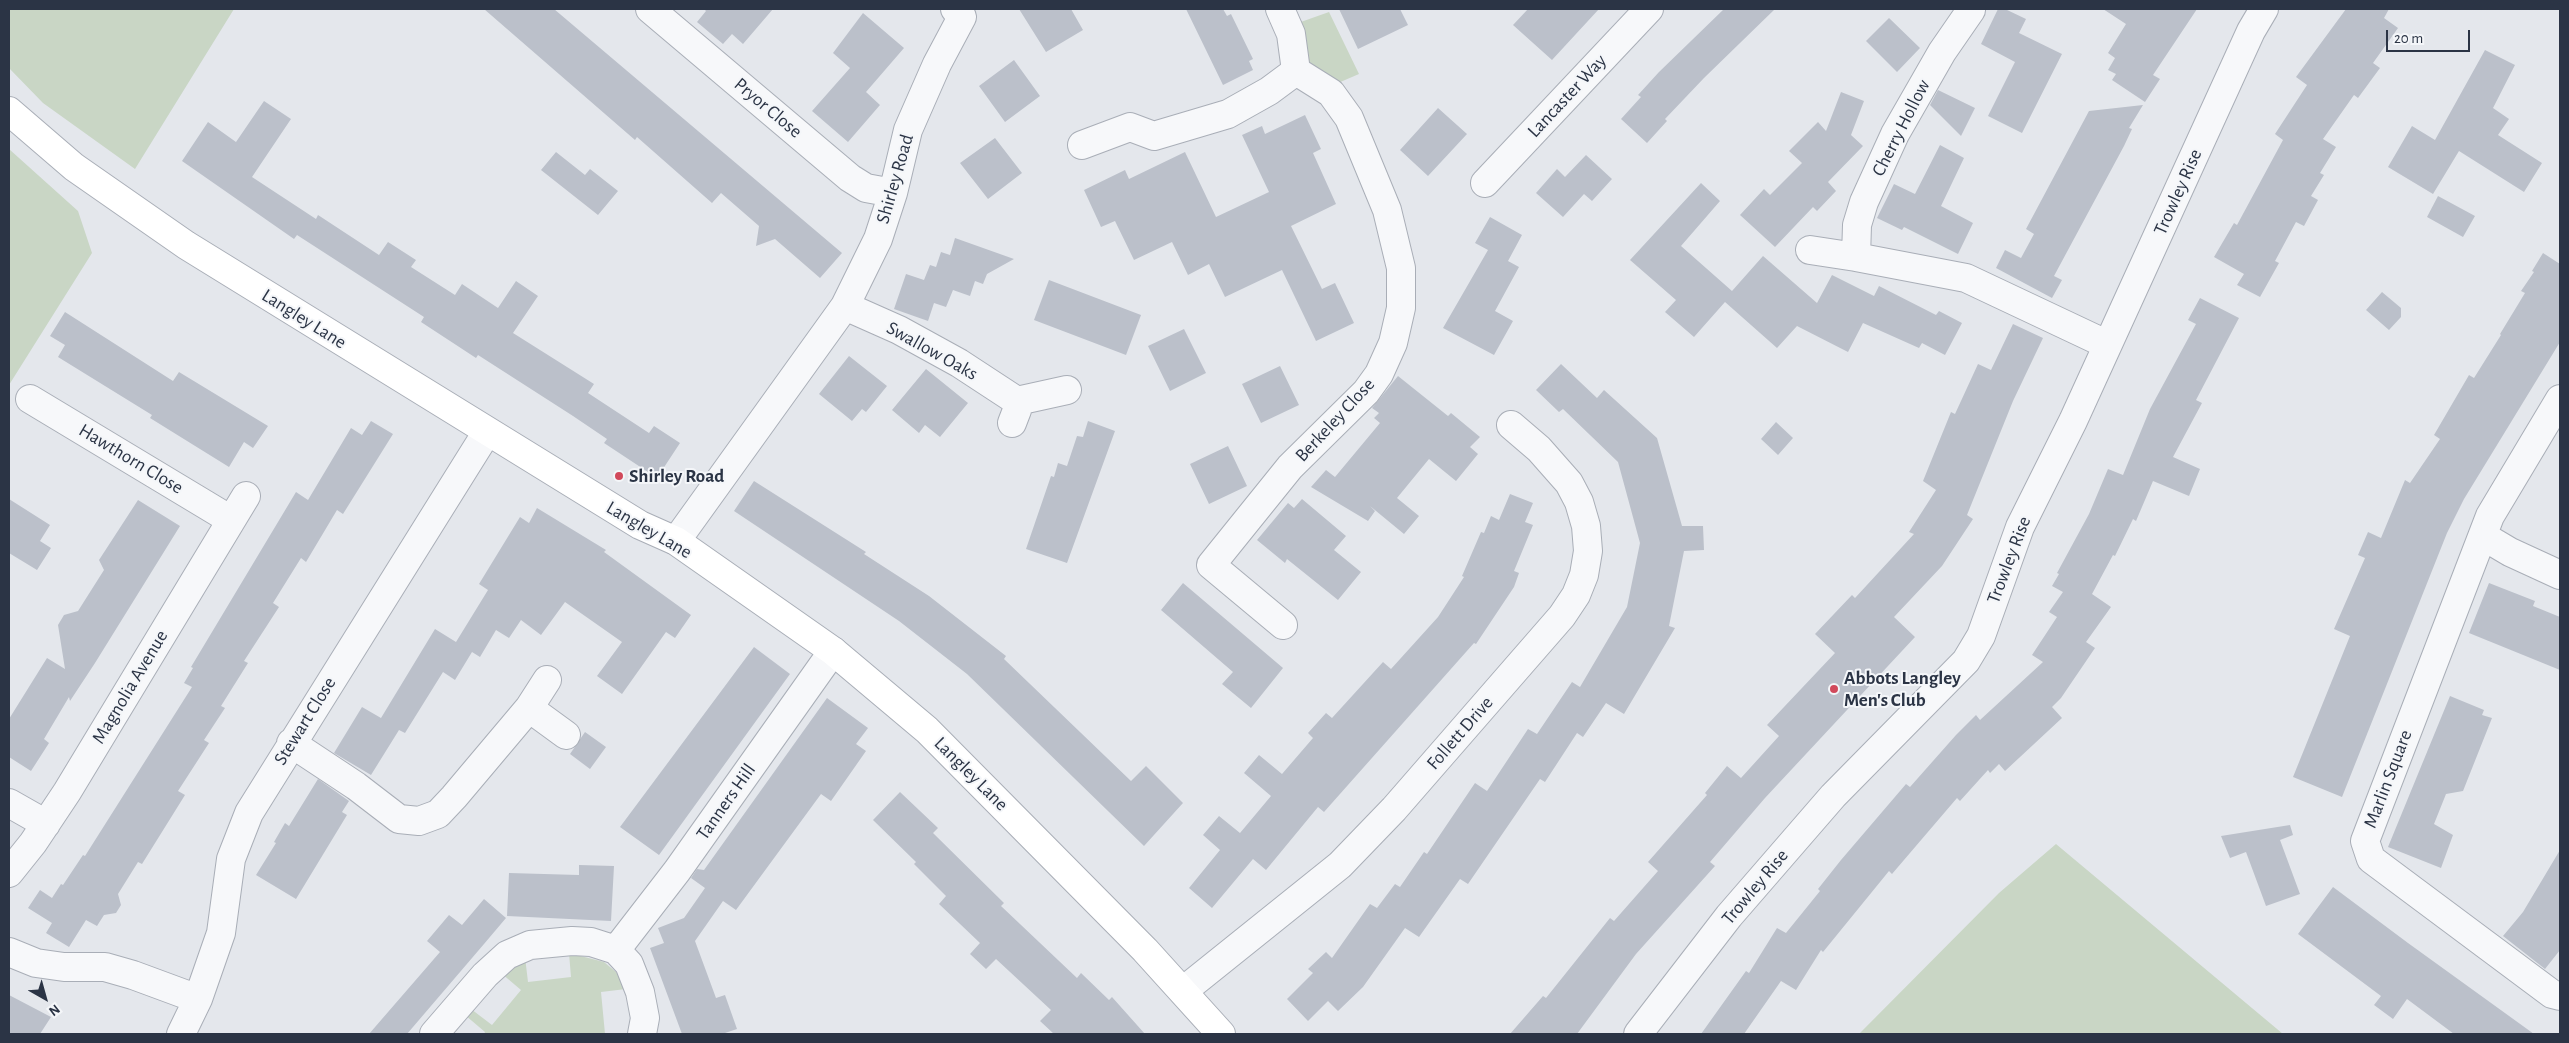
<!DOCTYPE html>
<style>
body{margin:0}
#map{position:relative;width:2569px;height:1043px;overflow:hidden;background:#e4e7ec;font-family:"Alegreya Sans",sans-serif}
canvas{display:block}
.frame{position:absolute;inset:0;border:10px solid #2b3445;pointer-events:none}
.north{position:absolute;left:20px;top:973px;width:50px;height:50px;-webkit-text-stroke:4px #f4f6f9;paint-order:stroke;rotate:142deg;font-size:14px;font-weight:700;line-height:20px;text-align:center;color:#2b3445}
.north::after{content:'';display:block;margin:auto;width:18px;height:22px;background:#2b3445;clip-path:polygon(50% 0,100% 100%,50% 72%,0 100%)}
.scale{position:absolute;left:2386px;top:30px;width:84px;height:22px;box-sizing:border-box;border:2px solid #2b3445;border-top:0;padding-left:6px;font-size:15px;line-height:18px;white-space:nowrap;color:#2b3445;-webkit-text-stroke:4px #f4f6f9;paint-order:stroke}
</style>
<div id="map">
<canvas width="2569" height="1043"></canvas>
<div class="frame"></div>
<div class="north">N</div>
<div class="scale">20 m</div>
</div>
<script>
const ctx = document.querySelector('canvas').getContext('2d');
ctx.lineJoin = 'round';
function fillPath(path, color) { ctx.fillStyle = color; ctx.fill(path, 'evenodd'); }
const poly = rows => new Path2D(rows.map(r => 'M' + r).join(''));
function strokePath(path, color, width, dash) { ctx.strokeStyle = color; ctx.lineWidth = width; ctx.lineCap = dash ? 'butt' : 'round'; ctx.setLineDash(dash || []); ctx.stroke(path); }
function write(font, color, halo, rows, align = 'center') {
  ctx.font = font + ' "Alegreya Sans",sans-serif'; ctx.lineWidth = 4; ctx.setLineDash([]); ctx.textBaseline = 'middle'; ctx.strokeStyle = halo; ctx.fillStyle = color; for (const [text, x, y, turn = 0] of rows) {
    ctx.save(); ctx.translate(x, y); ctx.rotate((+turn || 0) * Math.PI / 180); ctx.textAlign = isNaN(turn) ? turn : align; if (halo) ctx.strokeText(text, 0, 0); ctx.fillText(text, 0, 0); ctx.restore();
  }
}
fillPath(poly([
 [9,9,234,9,135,169,43,103,9,68],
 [1329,12,1359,74,1331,86,1317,76,1304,58,1298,23],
 [9,149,78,211,92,253,9,385],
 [2056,844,2283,1034,1859,1034,1999,893],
 [569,953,604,962,616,972,626,989,601,992,605,1034,484,1034,485,1032,465,1015,471,1009,492,1025,521,990,501,973,525,957,528,982,571,977]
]), '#c9d6c5');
fillPath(poly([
 [484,9,554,9,842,253,820,278,775,239,756,246,759,226,721,193,712,203,637,137,635,140],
 [704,9,773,9,743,44,732,34,723,44,697,22,706,11],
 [1019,9,1071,9,1083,30,1046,52],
 [1186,9,1223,9,1227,16,1231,14,1253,59,1249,61,1253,70,1223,85],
 [1339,9,1400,9,1408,25,1358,49],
 [1528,9,1599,9,1552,60,1513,25],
 [1724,9,1775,9,1704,78,1665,119,1667,121,1647,143,1621,119,1641,97,1638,95,1659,72],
 [1998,9,2005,9,2026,19,2019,33,2062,54,2022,133,1988,116,2015,62,1981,44],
 [2103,9,2197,9,2153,75,2160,79,2145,102,2112,80,2116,74,2108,70,2115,58,2108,53,2126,24],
 [2346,9,2389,9,2384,18,2398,28,2373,63,2380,68,2358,98,2354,95,2323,139,2336,147,2320,173,2324,175,2311,196,2318,200,2304,226,2296,222,2275,261,2279,263,2260,297,2237,285,2244,274,2214,257,2234,223,2237,225,2283,140,2275,134,2307,85,2296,77],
 [863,13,904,48,866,92,880,105,848,142,812,111,850,68,833,53],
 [1889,18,1920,48,1897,72,1866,41],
 [2485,50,2515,65,2493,108,2509,119,2498,135,2542,163,2524,192,2459,151,2433,194,2388,167,2412,126,2435,140],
 [1014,60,1040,96,1005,122,979,86],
 [1938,90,1975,108,1961,136,1930,105],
 [1841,92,1864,101,1851,135,1863,146,1828,182,1836,191,1817,211,1813,207,1775,247,1740,215,1764,189,1770,195,1802,163,1789,151,1818,122,1826,131],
 [264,101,291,119,252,177,316,219,318,215,379,255,388,242,416,260,411,267,455,295,462,284,498,308,516,281,538,296,513,333,594,384,588,393,649,433,654,426,680,443,657,478,604,443,607,439,573,416,478,355,476,358,421,322,424,317,297,235,294,239,182,161,208,122,236,142],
 [2143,105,2129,128,2132,129,2124,146,2054,276,2062,280,2052,298,1996,268,2005,250,2021,258,2034,234,2026,229,2089,111],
 [1438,108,1467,134,1428,176,1400,150],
 [1305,115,1321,149,1313,153,1336,204,1291,226,1322,289,1335,283,1354,323,1316,341,1282,270,1225,297,1209,264,1188,275,1172,242,1134,260,1115,221,1101,227,1084,190,1125,170,1129,179,1185,152,1216,217,1269,192,1242,135,1262,126,1265,134],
 [995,138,1022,173,988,199,960,163],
 [1940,145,1964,158,1941,206,1973,223,1958,254,1904,227,1902,230,1877,218,1894,184,1915,194],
 [556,152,585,175,590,169,618,191,598,215,541,170],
 [1586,155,1612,179,1592,201,1584,194,1563,217,1536,193,1557,169,1565,177],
 [1701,183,1720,201,1681,246,1732,291,1763,256,1817,303,1832,275,1874,296,1879,286,1936,315,1939,311,1962,323,1945,355,1922,343,1919,348,1863,323,1848,352,1797,326,1777,348,1725,302,1694,337,1665,312,1676,300,1630,260],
 [2438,196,2475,216,2463,237,2427,217],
 [1490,217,1522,235,1508,261,1519,267,1495,311,1513,321,1494,355,1443,328,1488,250,1475,243],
 [955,238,1014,259,987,274,983,284,975,281,970,296,953,290,946,307,934,303,928,321,894,309,906,274,924,280,930,265,936,267,941,252,950,255],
 [2543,253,2560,264,2560,342,2464,499,2447,533,2342,797,2293,777,2350,636,2334,629,2365,558,2358,555,2368,532,2381,538,2405,480,2410,483,2440,439,2434,435,2469,375,2474,378,2501,335,2500,334,2525,293,2521,291,2534,272,2532,271],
 [1049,280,1141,315,1126,355,1034,320],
 [2382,292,2401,308,2401,317,2389,330,2366,310],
 [2200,298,2239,318,2196,400,2202,403,2173,457,2200,469,2189,496,2153,481,2136,521,2133,519,2115,556,2113,555,2092,594,2111,607,2086,642,2095,648,2061,698,2052,707,2062,718,2005,771,1999,764,1990,773,1988,770,1960,801,1957,798,1892,874,1889,871,1823,952,1821,950,1796,990,1781,981,1744,1034,1701,1034,1746,971,1749,973,1777,928,1786,933,1820,891,1818,889,1841,860,1906,784,1910,787,1956,735,1976,715,1980,720,2043,662,2032,655,2057,617,2049,612,2063,592,2052,586,2059,574,2057,573,2089,514,2108,469,2123,475,2150,409,2196,324,2188,320],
 [65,312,173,381,179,372,268,426,253,448,244,442,229,467,150,418,152,415,58,357,65,345,50,336],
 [2013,324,2043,338,2013,401,1967,515,1973,519,1942,566,1894,617,1915,637,1765,798,1710,862,1715,866,1636,954,1577,1034,1510,1034,1543,996,1546,998,1610,918,1614,921,1658,871,1648,862,1707,795,1705,793,1727,766,1741,778,1779,736,1767,725,1835,653,1815,634,1852,595,1855,598,1914,534,1909,532,1936,490,1923,481,1951,412,1955,414,1978,364,1991,370],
 [1184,329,1206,373,1170,391,1148,346],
 [849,356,887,386,866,412,862,409,852,421,819,394],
 [1561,364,1597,398,1604,390,1657,438,1682,526,1703,526,1704,550,1684,551,1669,626,1675,628,1624,714,1606,703,1583,737,1577,733,1545,782,1540,779,1468,884,1460,879,1419,937,1405,928,1363,987,1338,1011,1328,1001,1308,1021,1287,999,1313,973,1308,969,1326,952,1332,958,1370,904,1377,908,1395,884,1400,887,1424,852,1427,854,1475,783,1487,791,1528,729,1537,734,1572,682,1580,687,1627,607,1640,543,1618,462,1563,409,1559,412,1536,390],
 [1280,366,1299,405,1261,423,1242,384],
 [926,369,968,403,940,437,925,425,919,433,892,410],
 [1398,376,1448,416,1451,413,1480,437,1470,447,1478,454,1456,481,1429,459,1397,498,1419,516,1404,534,1370,506,1375,511,1368,521,1311,487,1326,470,1335,477,1380,423,1374,418,1379,413,1372,408],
 [371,421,393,434,343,514,337,510,306,562,301,558,273,603,279,607,244,661,248,663,221,706,225,708,204,740,209,743,178,791,185,795,142,864,138,862,118,894,121,905,116,913,104,915,97,926,86,920,69,947,46,933,52,923,28,908,40,890,52,898,61,884,63,885,83,855,85,856,192,687,184,683,193,668,191,667,296,492,308,500,351,428,362,435],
 [1088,421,1115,431,1067,563,1026,549,1051,476,1054,477,1058,463,1067,466,1077,436,1083,437],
 [1776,422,1793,438,1778,455,1761,439],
 [1228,446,1247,486,1209,504,1190,464],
 [754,481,866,552,864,554,929,596,1006,656,1004,659,1131,781,1146,766,1183,803,1144,846,967,674,899,621,734,511],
 [1510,494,1533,503,1525,522,1533,525,1514,571,1519,573,1514,587,1476,644,1474,643,1324,812,1318,807,1266,870,1253,859,1212,908,1189,888,1220,850,1203,835,1219,816,1240,833,1271,796,1244,773,1259,755,1282,774,1313,738,1308,733,1326,713,1332,718,1383,662,1391,669,1438,617,1464,577,1462,576,1481,532,1484,533,1491,516,1499,520],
 [9,499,50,525,40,541,51,548,37,570,9,553],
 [1302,499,1346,536,1334,550,1361,572,1338,600,1287,559,1285,563,1257,540,1288,503,1294,508],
 [138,500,180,526,95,663,70,701,69,697,44,739,49,743,31,771,9,757,9,719,47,658,65,669,58,625,64,615,78,611,104,570,99,560],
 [537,508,606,550,604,552,691,615,675,638,666,632,622,694,597,676,622,642,565,602,541,635,521,620,509,638,496,630,480,657,472,652,455,680,443,672,405,733,399,730,371,775,334,753,362,707,381,718,435,629,456,642,488,590,479,584,520,517,529,523],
 [1183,583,1283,668,1251,708,1222,684,1233,672,1161,610],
 [2489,583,2535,601,2533,606,2560,617,2560,670,2469,633],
 [754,647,790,674,659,855,620,827],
 [2450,696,2484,710,2482,715,2492,718,2463,791,2446,794,2434,824,2453,835,2441,868,2388,847],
 [827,698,868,728,856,744,866,751,831,801,821,794,736,910,723,901,695,941,716,998,725,995,737,1029,722,1034,682,1034,650,948,664,943,658,928,684,918,705,888,691,878,697,869,704,870],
 [585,732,606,747,590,769,570,754],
 [318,779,349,801,342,812,347,815,296,899,256,875,276,843,274,842,285,823,289,826],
 [900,792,938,828,933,833,1004,903,1001,906,1077,978,1081,973,1109,1000,1112,997,1145,1034,1054,1034,1040,1021,1051,1010,996,959,986,969,970,954,980,943,939,904,946,896,914,864,916,862,873,820],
 [2290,825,2293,835,2280,840,2300,894,2266,906,2246,852,2230,858,2221,836],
 [2560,850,2560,950,2545,969,2503,936,2523,912],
 [579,865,614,866,611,921,507,916,509,873,579,875],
 [2333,887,2408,943,2534,1034,2454,1034,2407,999,2393,1019,2374,1005,2381,996,2298,934],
 [484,899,506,918,484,944,407,1034,369,1034,440,952,427,941,449,915,462,925],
 [9,995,51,1017,40,1034,9,1034]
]), '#bbc0ca');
const street = poly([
 [650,9,850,178,866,188,893,193],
 [1280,9,1291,34,1296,71,1331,93,1349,118,1387,210,1401,268,1401,308,1393,343,1379,374,1366,392,1290,467,1211,565,1283,625],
 [1971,10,1942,52,1895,134,1864,202,1857,225,1856,257,1966,278,2106,344],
 [1082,145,1130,127,1154,136,1228,114,1269,91,1296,71],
 [1485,183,1649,9],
 [1810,250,1856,257],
 [845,306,899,330,959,363,1017,401,1067,390],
 [30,399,231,520],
 [2560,399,2490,516,2365,841,2371,859,2552,994,2560,996],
 [1012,423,1017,410,1017,401],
 [2483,536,2510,552,2560,575],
 [676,541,845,306,878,239,893,193,908,130,937,64,962,17,955,9],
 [529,708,566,735],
 [291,743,356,786,399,819,419,821,438,814,454,797,529,708,547,680],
 [9,803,46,824],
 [9,873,33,843,67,792,246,496],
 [616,950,677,871,833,651],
 [9,952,36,963,64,967,105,967,133,975,198,999],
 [1183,991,1340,865,1394,809,1562,616,1576,595,1584,575,1588,551,1586,526,1579,502,1569,483,1539,449,1511,425],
 [181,1034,198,999,221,933,231,859,249,813,487,432],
 [434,1034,485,975,507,955,530,945,572,941,591,942,616,950,629,964,640,992,645,1018,642,1034],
 [1638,1034,1729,916,1833,796,1966,661,1981,636,2020,527,2073,421,2251,31,2264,9]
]);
const secondary = poly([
 [9,111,74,167,186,245,640,525,676,541,833,651,927,730,1145,950,1221,1034]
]);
strokePath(street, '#a9aeb7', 30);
strokePath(secondary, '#a9aeb7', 30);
strokePath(street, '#f7f8fa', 28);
strokePath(secondary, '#fff', 28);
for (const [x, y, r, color] of [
 [619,476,5,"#d1495b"],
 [1834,689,5,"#d1495b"]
]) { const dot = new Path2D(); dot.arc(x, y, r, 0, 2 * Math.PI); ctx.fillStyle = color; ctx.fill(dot); strokePath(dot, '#f4f6f9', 2); }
write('19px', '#2b3445', '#f4f6f9', [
 ["Lancaster Way",1567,96,-47],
 ["Pryor Close",768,108,40],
 ["Cherry Hollow",1901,128,-63],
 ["Shirley Road",895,179,-74],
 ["Trowley Rise",2178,192,-66],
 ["Langley Lane",304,319,32],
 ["Swallow Oaks",932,351,29],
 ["Berkeley Close",1335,420,-47],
 ["Hawthorn Close",131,459,31],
 ["Langley Lane",649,530,30],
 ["Trowley Rise",2009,560,-69],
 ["Magnolia Avenue",130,687,-59],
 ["Stewart Close",305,721,-58],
 ["Follett Drive",1460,733,-49],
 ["Langley Lane",971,774,45],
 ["Marlin Square",2388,779,-69],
 ["Tanners Hill",726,802,-55],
 ["Trowley Rise",1755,887,-50]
]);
write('bold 19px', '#2b3445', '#f4f6f9', [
 ["Shirley Road",629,476],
 ["Abbots Langley",1844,678],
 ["Men's Club",1844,700]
], 'left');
</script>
